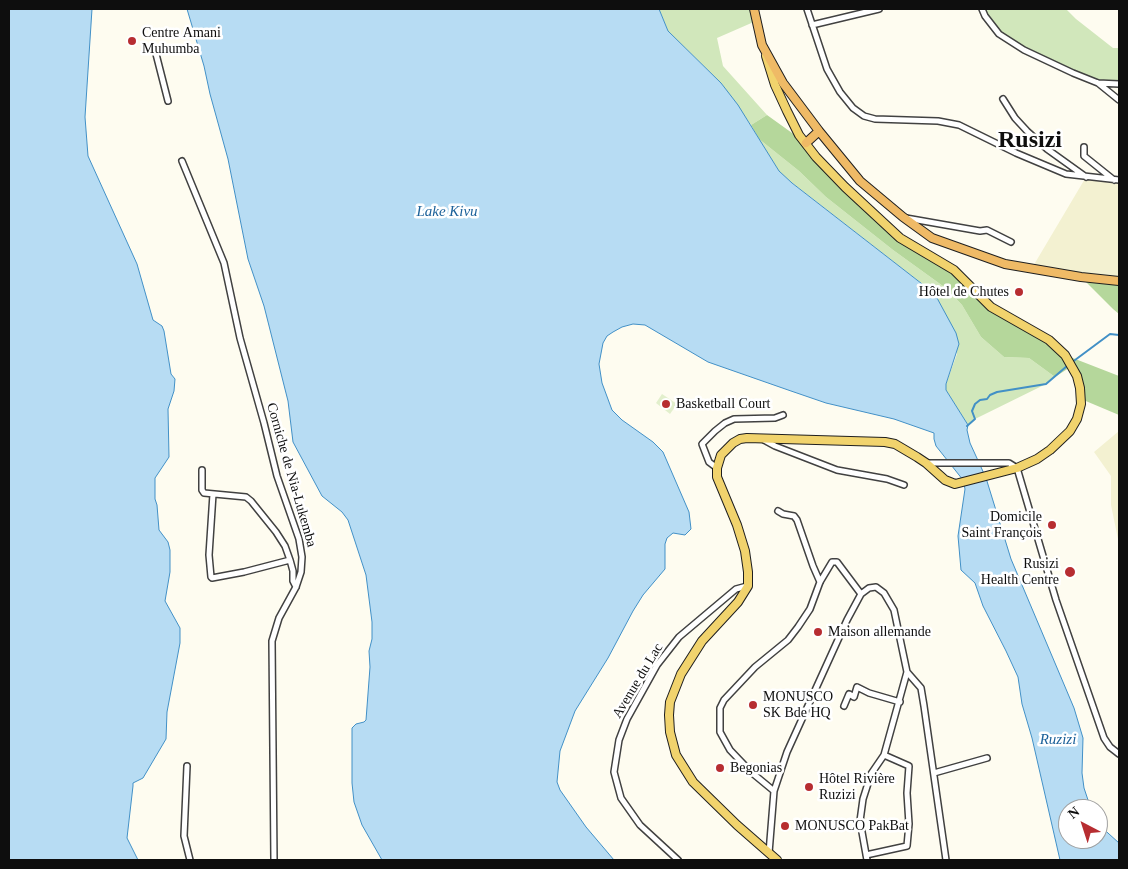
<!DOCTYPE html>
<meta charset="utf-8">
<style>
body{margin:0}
#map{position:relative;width:1128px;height:869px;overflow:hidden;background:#fefcf0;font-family:"Times New Roman",serif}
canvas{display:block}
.frame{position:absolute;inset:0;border:10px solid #0e0e0e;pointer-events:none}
.north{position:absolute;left:1058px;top:799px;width:50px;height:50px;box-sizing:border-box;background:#fff;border:1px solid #9f9f9f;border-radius:50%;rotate:320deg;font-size:14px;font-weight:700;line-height:20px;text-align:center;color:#0e0e0e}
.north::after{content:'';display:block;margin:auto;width:18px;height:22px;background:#b72d31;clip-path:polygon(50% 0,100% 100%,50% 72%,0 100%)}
</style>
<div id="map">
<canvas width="1128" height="869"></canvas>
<div class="frame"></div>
<div class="north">N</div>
</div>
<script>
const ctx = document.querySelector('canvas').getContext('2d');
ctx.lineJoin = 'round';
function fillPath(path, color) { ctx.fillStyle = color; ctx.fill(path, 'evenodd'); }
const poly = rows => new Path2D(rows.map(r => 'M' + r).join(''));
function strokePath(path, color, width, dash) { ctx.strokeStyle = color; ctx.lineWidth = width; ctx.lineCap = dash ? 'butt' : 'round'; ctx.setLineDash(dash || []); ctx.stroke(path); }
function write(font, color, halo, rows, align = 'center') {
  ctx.font = font + ' "Times New Roman",serif'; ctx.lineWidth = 5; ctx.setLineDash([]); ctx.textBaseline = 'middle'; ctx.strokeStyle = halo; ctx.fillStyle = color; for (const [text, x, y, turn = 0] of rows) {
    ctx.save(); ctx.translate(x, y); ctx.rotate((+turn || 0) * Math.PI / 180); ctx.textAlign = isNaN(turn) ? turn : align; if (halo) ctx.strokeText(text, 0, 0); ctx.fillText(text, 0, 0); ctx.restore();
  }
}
fillPath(poly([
 [1086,177,1119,180,1119,281,1032,268],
 [1119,431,1119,544,1111,505,1111,476,1094,452]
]), '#f3f1d1');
fillPath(poly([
 [659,9,754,9,756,21,717,38,723,66,767,115,751,125,721,83,668,31],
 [980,9,1066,9,1076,19,1113,48,1119,48,1119,85,1101,85,1072,74,997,34],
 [759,139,799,171,826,197,893,250,947,289,962,305,981,337,1004,357,1029,358,1055,377,1046,384,975,419,968,425,946,390,946,384,957,354,937,298,926,287,786,178,779,171]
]), '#d1e7bb');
fillPath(poly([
 [767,115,806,143,886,226,940,262,983,299,1049,340,1065,355,1119,376,1119,415,1081,399,1072,366,1055,377,1029,358,1004,357,981,337,962,305,947,289,893,250,826,197,799,171,759,139,751,125],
 [1081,277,1119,281,1119,314,1113,309]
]), '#b5d79b');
fillPath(poly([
 [662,394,677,404,670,414,656,403]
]), '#e2efcc');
const water = poly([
 [9,9,92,9,85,117,88,156,137,264,153,320,162,326,164,331,171,374,175,379,174,391,168,409,169,457,155,478,155,499,157,505,159,530,168,542,170,550,170,572,165,601,180,628,180,643,167,712,166,739,143,778,133,783,133,786,127,838,138,860,9,860,9,9],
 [187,9,659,9,668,31,721,83,738,105,779,171,792,183,926,287,937,298,956,333,959,344,946,384,946,390,968,425,967,430,970,443,986,478,1011,559,1074,708,1083,738,1082,773,1084,788,1091,809,1068,809,1068,839,1098,839,1098,824,1119,843,1119,860,1060,860,1032,738,1022,704,1018,677,1006,651,983,606,975,583,961,570,958,536,965,489,963,480,936,446,934,439,934,433,894,419,826,403,791,391,708,362,645,325,633,324,622,327,613,332,607,336,603,343,599,364,602,383,612,410,622,420,653,442,663,452,689,512,691,529,685,535,673,533,667,538,665,544,665,569,643,595,633,611,608,658,575,711,560,751,557,782,560,790,586,827,614,860,382,860,362,825,354,802,352,783,352,728,356,724,364,722,366,720,370,667,369,651,372,639,372,622,366,575,348,520,342,512,322,496,293,442,288,401,264,306,248,259,228,159,210,94,204,66,187,9]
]);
fillPath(water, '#b7dcf3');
strokePath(water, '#4290c6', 1);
strokePath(poly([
 [1071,363,1110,334,1119,335],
 [967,426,975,419,972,411,975,404,980,400,987,399,990,395,997,392,1046,384,1067,366]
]), '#4290c6', 2);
const minor = poly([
 [807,9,827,69,840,92,853,108,864,116,875,119,938,121,959,125,1016,153,1066,174,1119,180],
 [982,9,985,16,999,34,1024,50,1073,73,1098,83,1119,84],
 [812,25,879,9],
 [155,50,168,101],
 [1098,83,1119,100],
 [1003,99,1015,118,1027,131,1047,149,1086,177],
 [1084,147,1084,156,1114,180],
 [182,161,224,263,240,338,264,423,277,476,299,539,302,557,301,572,296,587,279,618,272,641,274,860],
 [906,218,980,231,987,230,1011,242],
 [764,440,775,446,837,470,887,479,904,485],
 [926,463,1009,463,1017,468,1056,600,1104,738,1110,747,1119,754],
 [717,468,709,462,702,444,715,431,725,423,734,419,775,418,783,415],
 [202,470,202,490,204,493,246,497,251,501,276,532,285,546,290,560,293,571,293,581,296,587],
 [213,494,209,555,211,577,212,578,244,572,290,560],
 [778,511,783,514,794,516,797,520,813,566,820,582],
 [907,672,921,688,924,706,946,860],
 [844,706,849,694,854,697,857,687,869,693,900,702],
 [187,766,184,836,190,860],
 [934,773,987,758],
 [774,791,787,752,847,620,861,594,869,588,876,587,884,593,894,610,907,672,884,755,871,774,863,799,860,821,867,860],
 [769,853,774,791,751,772,730,750,720,732,720,708,724,700,755,667,788,640,798,627,810,609,820,582,832,562,837,562,861,594],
 [866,855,907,846,909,824,907,793,909,766,884,755],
 [678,860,640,825,621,798,614,772,619,740,627,719,657,665,679,637,736,589,747,586]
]);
const primary = poly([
 [766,56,775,85,787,111,799,135,816,157,845,187,900,238,954,270,991,307,1049,340,1065,355,1077,376,1080,388,1081,404,1077,419,1070,431,1050,450,1037,459,1017,468,955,484,945,480,926,463,917,457,895,444,885,442,747,438,740,439,733,443,721,455,717,468,717,477,737,525,745,551,748,572,748,586,738,602,702,641,681,674,670,702,669,715,670,732,676,755,693,782,737,825,777,860]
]);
const trunk = poly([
 [754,9,762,45,783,83,819,131,860,181,903,217,932,238,1005,264,1081,277,1119,281],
 [806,143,819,131]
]);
strokePath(minor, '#414141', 8);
strokePath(primary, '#1f1f1f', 10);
strokePath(trunk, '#1f1f1f', 10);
strokePath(minor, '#fff', 5);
strokePath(primary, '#f1d36d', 8);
strokePath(trunk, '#efba66', 8);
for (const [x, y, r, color] of [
 [132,41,5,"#b72d31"],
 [1019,292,5,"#b72d31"],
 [666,404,5,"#b72d31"],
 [1052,525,5,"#b72d31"],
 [1070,572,6,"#b72d31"],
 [818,632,5,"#b72d31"],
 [753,705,5,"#b72d31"],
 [720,768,5,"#b72d31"],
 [809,787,5,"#b72d31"],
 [785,826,5,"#b72d31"]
]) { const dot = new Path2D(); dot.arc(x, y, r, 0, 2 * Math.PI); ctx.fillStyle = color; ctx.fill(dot); strokePath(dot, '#fff', 2); }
write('14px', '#0e0e0e', '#fff', [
 ["Centre Amani",142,33],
 ["Muhumba",142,49],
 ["Hôtel de Chutes",1009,292,"right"],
 ["Basketball Court",676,404],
 ["Domicile",1042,517,"right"],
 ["Saint François",1042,533,"right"],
 ["Rusizi",1059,564,"right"],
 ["Health Centre",1059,580,"right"],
 ["Maison allemande",828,632],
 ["MONUSCO",763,697],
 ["SK Bde HQ",763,713],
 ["Begonias",730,768],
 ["Hôtel Rivière",819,779],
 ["Ruzizi",819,795],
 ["MONUSCO PakBat",795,826]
], 'left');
write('14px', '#0e0e0e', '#fff', [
 ["Corniche de Nia-Lukemba",291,475,74],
 ["Avenue du Lac",638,681,-59]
]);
write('italic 15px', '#1d629a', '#fff', [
 ["Lake Kivu",447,212],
 ["Ruzizi",1058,740]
]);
write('bold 24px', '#0e0e0e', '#fff', [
 ["Rusizi",1030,141]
]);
</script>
